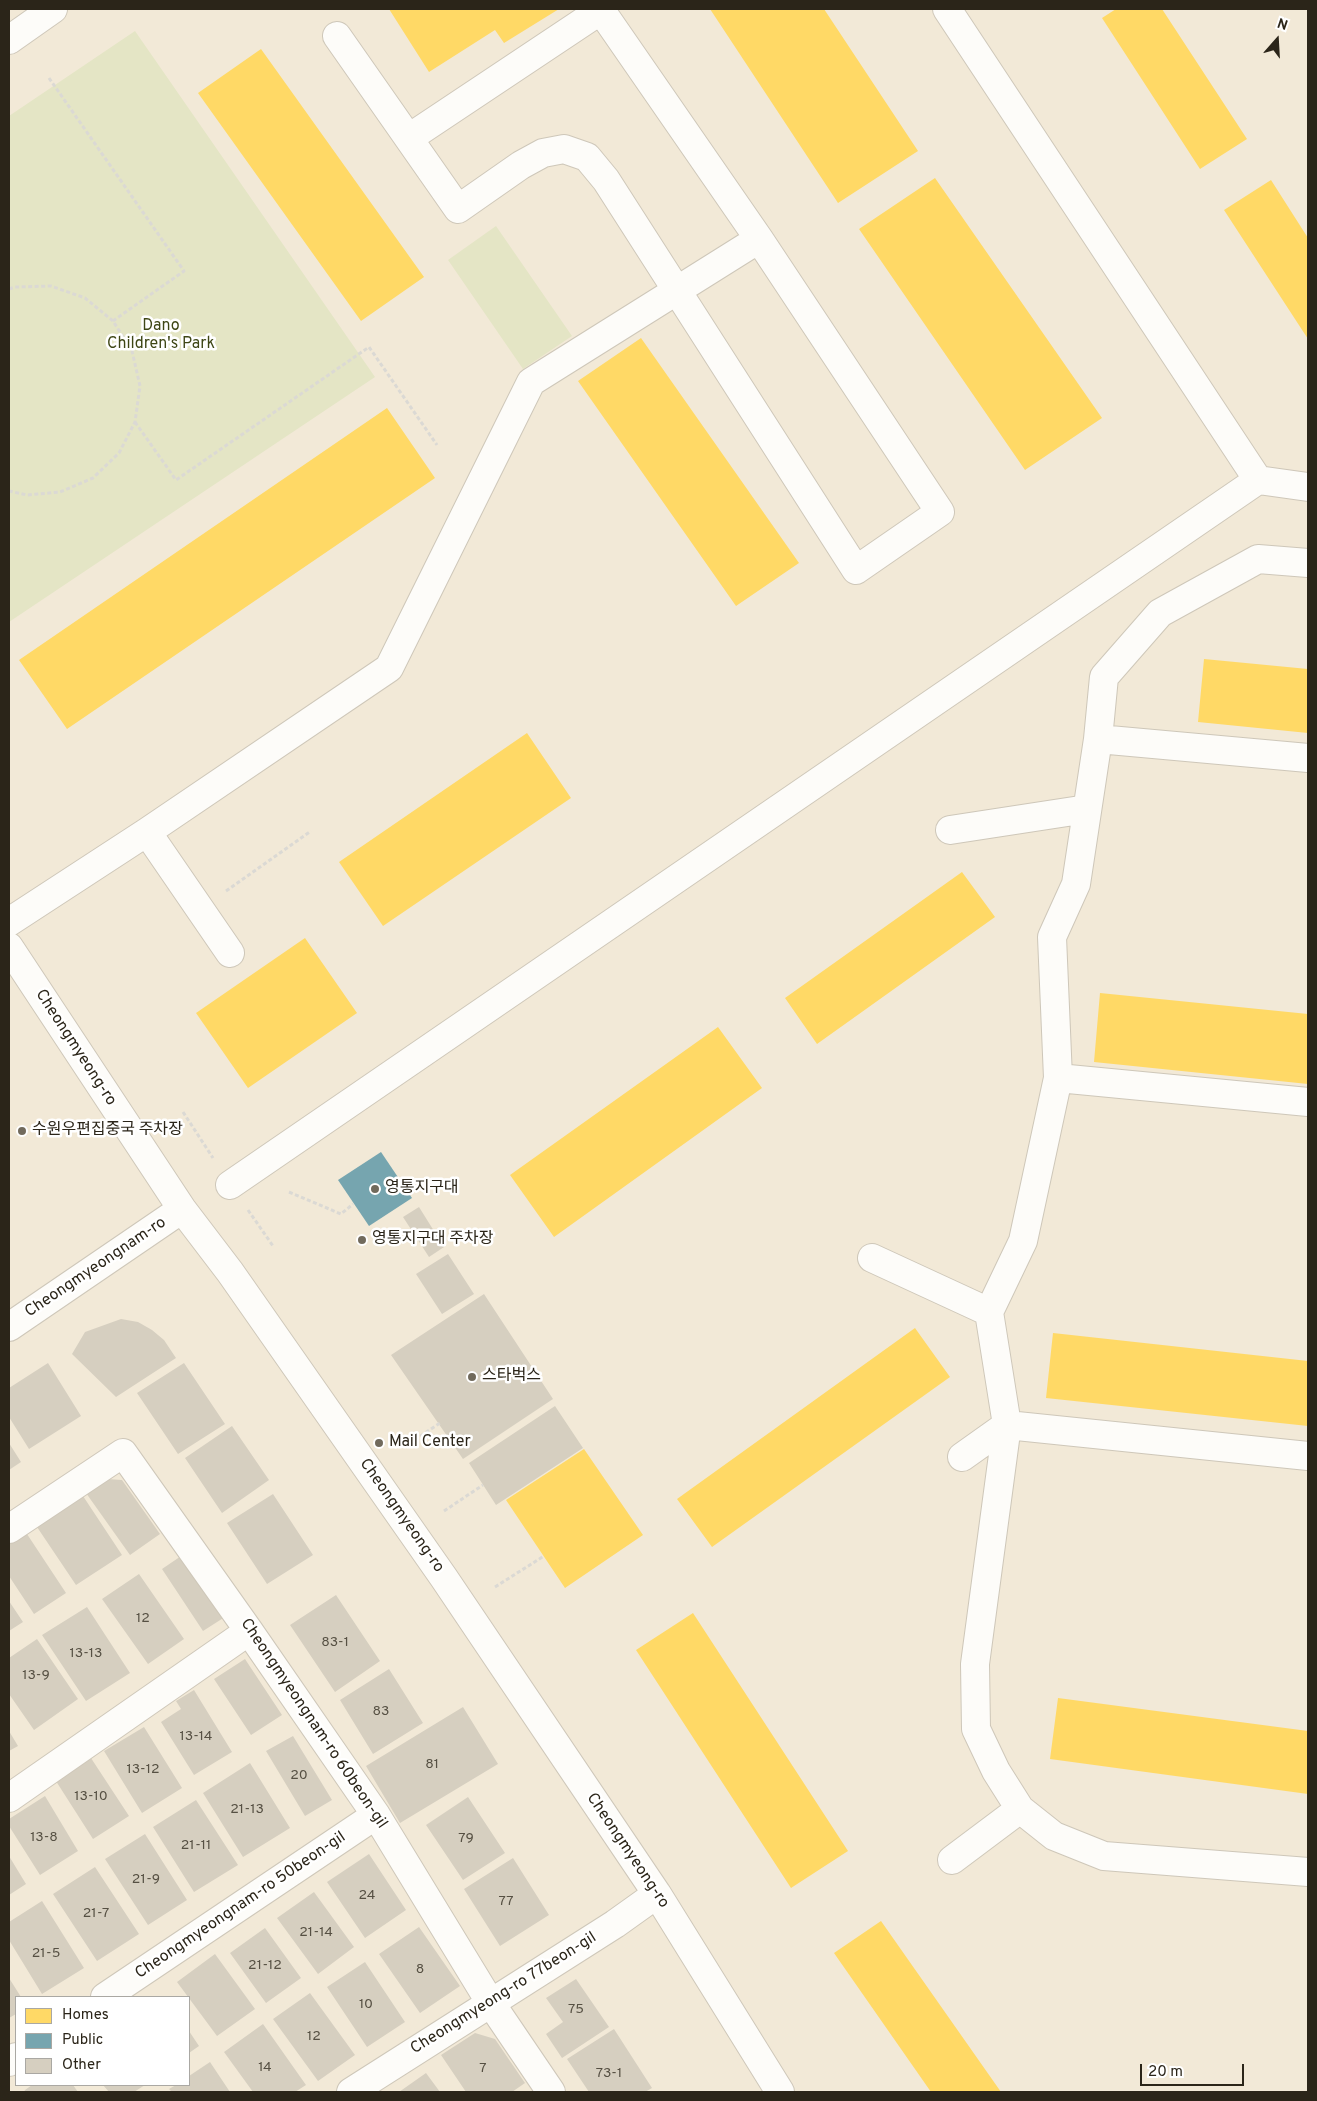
<!DOCTYPE html>
<meta charset="utf-8">
<style>
body{margin:0}
#map{position:relative;width:1317px;height:2101px;overflow:hidden;background:#f2e9d7;font-family:Overpass,sans-serif}
canvas{display:block}
.frame{position:absolute;inset:0;border:10px solid #2b2519;pointer-events:none}
.legend{position:absolute;left:15px;top:1996px;width:175px;height:90px;box-sizing:border-box;background:#fff;border:1px solid #aaa8a3;margin:0;padding:6px 9px;list-style:none;font-size:15px;color:#2b2519}
.legend li{display:flex;align-items:center;gap:10px;height:25px}
.legend b{width:25px;border:1px solid #aaa8a3}
.north{position:absolute;left:1252px;top:15px;width:50px;height:50px;-webkit-text-stroke:4px #fff;paint-order:stroke;rotate:19deg;font-size:14px;font-weight:700;line-height:20px;text-align:center;color:#2b2519}
.north::after{content:'';display:block;margin:auto;width:18px;height:22px;background:#2b2519;clip-path:polygon(50% 0,100% 100%,50% 72%,0 100%)}
.scale{position:absolute;left:1140px;top:2064px;width:104px;height:22px;box-sizing:border-box;border:2px solid #2b2519;border-top:0;padding-left:6px;font-size:15px;line-height:18px;white-space:nowrap;color:#2b2519;-webkit-text-stroke:4px #fff;paint-order:stroke}
</style>
<div id="map">
<canvas width="1317" height="2101"></canvas>
<div class="frame"></div>
<ul class="legend">
<li><b style="height:14px;background:#ffd966"></b>Homes</li>
<li><b style="height:14px;background:#76a5af"></b>Public</li>
<li><b style="height:14px;background:#d6cfc0"></b>Other</li>
</ul>
<div class="north">N</div>
<div class="scale">20 m</div>
</div>
<script>
const ctx = document.querySelector('canvas').getContext('2d');
ctx.lineJoin = 'round';
function fillPath(path, color) { ctx.fillStyle = color; ctx.fill(path, 'evenodd'); }
const poly = rows => new Path2D(rows.map(r => 'M' + r).join(''));
function strokePath(path, color, width, dash) { ctx.strokeStyle = color; ctx.lineWidth = width; ctx.lineCap = dash ? 'butt' : 'round'; ctx.setLineDash(dash || []); ctx.stroke(path); }
function write(font, color, halo, rows, align = 'center') {
  ctx.font = font + ' Overpass,"Noto Sans KR",sans-serif'; ctx.lineWidth = 5; ctx.setLineDash([]); ctx.textBaseline = 'middle'; ctx.strokeStyle = halo; ctx.fillStyle = color; for (const [text, x, y, turn = 0] of rows) {
    ctx.save(); ctx.translate(x, y); ctx.rotate((+turn || 0) * Math.PI / 180); ctx.textAlign = isNaN(turn) ? turn : align; if (halo) ctx.strokeText(text, 0, 0); ctx.fillText(text, 0, 0); ctx.restore();
  }
}
fillPath(poly([
 [135,31,375,377,9,622,9,116],
 [496,226,572,336,523,369,448,260]
]), '#e4e5c5');
fillPath(poly([
 [389,9,559,9,504,43,495,30,429,72],
 [710,9,824,9,918,151,838,203],
 [1116,9,1162,9,1247,139,1200,169,1102,18],
 [261,49,424,277,361,321,198,93],
 [935,178,1102,418,1025,470,859,229],
 [1271,180,1308,238,1308,339,1224,210],
 [641,338,799,563,736,606,578,381],
 [387,408,435,478,67,729,19,660],
 [1204,659,1308,669,1308,733,1198,722],
 [527,733,571,798,383,926,339,862],
 [962,872,995,917,817,1044,785,998],
 [305,938,357,1013,248,1088,196,1013],
 [1100,993,1308,1014,1308,1084,1094,1062],
 [718,1027,762,1088,554,1237,510,1175],
 [915,1328,950,1377,712,1547,677,1499],
 [1053,1333,1308,1361,1308,1426,1046,1398],
 [584,1449,643,1535,565,1588,506,1500],
 [693,1613,848,1851,791,1888,636,1650],
 [1058,1698,1308,1731,1308,1794,1050,1759],
 [881,1921,1001,2092,931,2092,834,1953]
]), '#ffd966');
fillPath(poly([
 [381,1152,412,1198,369,1226,338,1180]
]), '#76a5af');
fillPath(poly([
 [419,1207,444,1247,429,1257,403,1217],
 [448,1254,474,1294,442,1314,416,1274],
 [484,1294,553,1399,463,1459,391,1355],
 [121,1319,138,1322,152,1330,164,1340,176,1358,116,1397,72,1354,85,1332],
 [48,1363,81,1416,29,1449,9,1417,9,1388],
 [184,1363,225,1424,178,1454,137,1393],
 [555,1406,583,1448,496,1505,469,1463],
 [232,1426,269,1480,222,1513,185,1458],
 [9,1443,21,1462,9,1470],
 [107,1479,122,1480,160,1534,130,1555,86,1493],
 [273,1494,313,1555,267,1584,227,1523],
 [83,1496,122,1555,76,1585,37,1527],
 [25,1531,66,1593,34,1614,9,1576,9,1542],
 [187,1552,228,1615,203,1631,162,1569],
 [139,1574,184,1639,148,1664,102,1599],
 [336,1595,380,1661,335,1692,290,1625],
 [9,1601,23,1622,9,1631],
 [87,1607,130,1673,86,1701,42,1635],
 [37,1639,78,1699,34,1730,9,1694,9,1658],
 [245,1659,282,1715,251,1735,214,1679],
 [389,1669,423,1723,373,1754,340,1700],
 [194,1690,232,1752,194,1775,161,1722,181,1709,176,1701],
 [463,1707,498,1764,400,1823,366,1766],
 [144,1727,182,1788,142,1813,104,1751],
 [9,1731,18,1746,9,1751],
 [293,1736,332,1800,305,1816,266,1751],
 [89,1755,129,1816,93,1839,54,1778],
 [250,1763,290,1828,243,1857,203,1793],
 [45,1796,78,1851,40,1875,9,1826,9,1819],
 [468,1797,505,1853,463,1880,426,1825],
 [196,1800,238,1865,194,1892,153,1827],
 [145,1834,187,1900,148,1925,105,1859],
 [369,1854,406,1910,365,1938,327,1882],
 [9,1856,26,1884,9,1895],
 [513,1858,549,1915,500,1946,464,1889],
 [95,1867,139,1934,97,1961,53,1894],
 [314,1892,354,1947,318,1974,277,1918],
 [42,1901,84,1968,42,1994,9,1940,9,1922],
 [419,1927,460,1986,420,2013,379,1954],
 [265,1928,301,1978,266,2003,230,1953],
 [215,1954,255,2009,217,2036,177,1982],
 [365,1962,405,2022,367,2047,327,1987],
 [9,1978,21,1997,16,1997,16,2014,9,2018],
 [576,1979,609,2027,562,2058,546,2034,563,2022,546,1998],
 [310,1993,355,2055,318,2081,273,2019],
 [263,2024,306,2085,295,2092,253,2092,224,2052],
 [614,2029,652,2088,645,2092,589,2092,567,2059],
 [189,2031,199,2046,189,2053],
 [475,2033,495,2039,525,2083,512,2092,466,2092,441,2055],
 [210,2062,230,2092,172,2092,169,2089,176,2085,189,2085,189,2076],
 [426,2073,440,2092,399,2092],
 [32,2085,73,2085,78,2092,24,2092,25,2090],
 [103,2085,145,2085,134,2092,109,2092]
]), '#d6cfc0');
const minor = poly([
 [947,9,1258,480],
 [337,36,458,209,521,165,543,153,564,149,587,157,606,180,856,570,940,512,759,239,600,9],
 [409,138,601,10],
 [1098,739,1104,677,1160,613,1258,559,1308,563],
 [1308,758,1098,739,1076,884,1052,937,1058,1078,1023,1241,989,1312,1007,1425,975,1664,976,1729,996,1771,1020,1809,1054,1836,1104,1856,1308,1872],
 [950,830,1087,809],
 [147,832,230,953],
 [9,922,147,832,389,668,531,382,759,239],
 [9,947,182,1209,230,1272,444,1578,657,1894,780,2092],
 [1058,1078,1308,1102],
 [230,1185,1258,480,1308,487],
 [872,1258,989,1312],
 [9,1327,182,1209],
 [962,1457,1007,1425,1308,1456],
 [9,1529,123,1453,249,1631,376,1815,490,2002,551,2092],
 [9,1798,249,1631],
 [952,1860,1020,1809],
 [105,1997,376,1815],
 [9,2062,16,2057],
 [351,2092,615,1924,657,1894]
]);
const major = poly([
 [9,40,53,9]
]);
strokePath(minor, '#cec7b9', 30);
strokePath(major, '#cec7b9', 30);
strokePath(poly([
 [49,78,184,271,113,321],
 [9,289,15,287,51,286,85,298,113,321,132,351,140,386,135,422,119,453,93,478,60,492,27,495,9,491],
 [135,422,176,480,369,347,437,445],
 [226,891,311,831],
 [183,1112,213,1158],
 [289,1192,341,1214,353,1204],
 [248,1210,273,1246],
 [404,1447,440,1423],
 [444,1511,483,1485],
 [495,1587,544,1556]
]), '#dbd9d4', 3, [4, 2.5]);
strokePath(minor, '#fdfcf9', 28);
strokePath(major, '#fdfcf9', 28);
for (const [x, y, r, color] of [
 [22,1131,5,"#716a5c"],
 [375,1189,5,"#716a5c"],
 [362,1240,5,"#716a5c"],
 [472,1377,5,"#716a5c"],
 [379,1443,5,"#716a5c"]
]) { const dot = new Path2D(); dot.arc(x, y, r, 0, 2 * Math.PI); ctx.fillStyle = color; ctx.fill(dot); strokePath(dot, '#fff', 2); }
write('14px', '#565043', null, [
 ["12",143,1619],
 ["83-1",335,1643],
 ["13-13",86,1654],
 ["13-9",36,1676],
 ["83",381,1712],
 ["13-14",196,1737],
 ["81",432,1765],
 ["13-12",143,1770],
 ["20",299,1776],
 ["13-10",91,1797],
 ["21-13",247,1810],
 ["13-8",44,1838],
 ["79",466,1839],
 ["21-11",196,1846],
 ["21-9",146,1880],
 ["24",367,1896],
 ["77",506,1902],
 ["21-7",96,1914],
 ["21-14",316,1933],
 ["21-5",46,1954],
 ["21-12",265,1966],
 ["8",420,1970],
 ["10",366,2005],
 ["75",576,2010],
 ["12",314,2037],
 ["14",265,2068],
 ["7",483,2069],
 ["73-1",609,2074]
]);
write('16px', '#3e4615', '#fff', [
 ["Dano",161,327],
 ["Children's Park",161,345]
]);
write('16px', '#2b2519', '#fff', [
 ["Cheongmyeong-ro",75,1048,57],
 ["Cheongmyeongnam-ro",96,1268,-34],
 ["Cheongmyeong-ro",401,1516,55],
 ["Cheongmyeongnam-ro 60beon-gil",313,1724,56],
 ["Cheongmyeong-ro",627,1851,56],
 ["Cheongmyeongnam-ro 50beon-gil",241,1906,-34],
 ["Cheongmyeong-ro 77beon-gil",504,1994,-32]
]);
write('16px', '#2b2519', '#fff', [
 ["수원우편집중국 주차장",32,1131],
 ["영통지구대",385,1189],
 ["영통지구대 주차장",372,1240],
 ["스타벅스",482,1377],
 ["Mail Center",389,1443]
], 'left');
</script>
